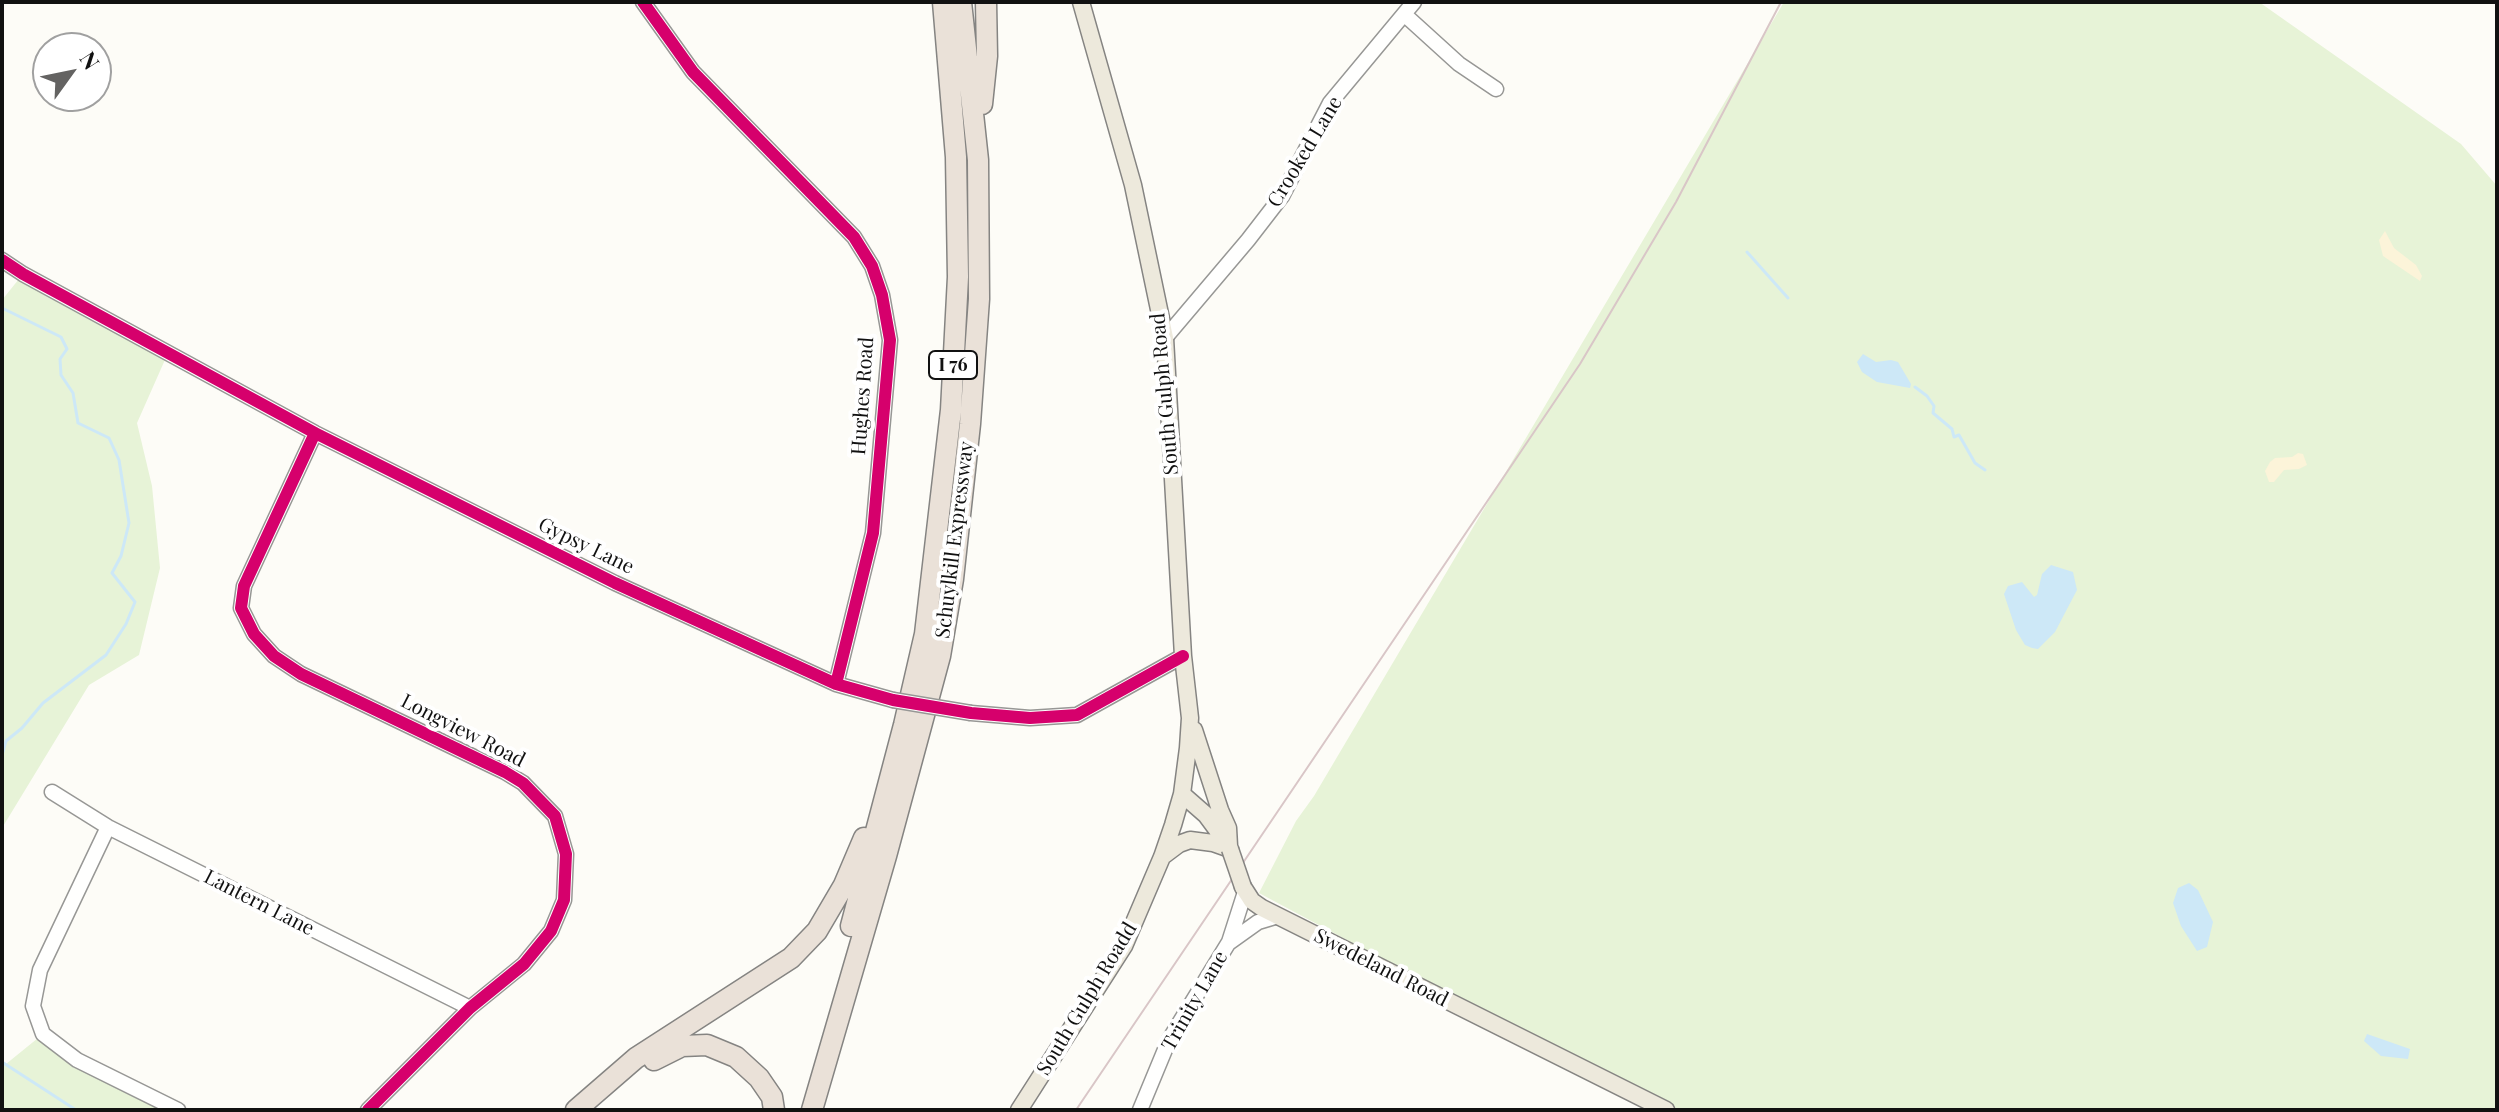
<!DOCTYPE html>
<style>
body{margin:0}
#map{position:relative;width:2499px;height:1112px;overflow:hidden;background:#fdfcf7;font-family:"Playfair Display",serif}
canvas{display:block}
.frame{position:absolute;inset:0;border:4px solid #111;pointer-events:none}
.north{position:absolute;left:32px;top:32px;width:80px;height:80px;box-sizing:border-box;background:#fff;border:2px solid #a0a0a0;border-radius:50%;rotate:57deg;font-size:22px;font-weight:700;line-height:32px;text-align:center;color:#111}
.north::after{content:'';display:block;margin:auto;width:28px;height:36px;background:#646362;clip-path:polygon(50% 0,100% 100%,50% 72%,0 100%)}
</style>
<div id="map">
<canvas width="2499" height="1112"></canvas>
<div class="frame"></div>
<div class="north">N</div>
</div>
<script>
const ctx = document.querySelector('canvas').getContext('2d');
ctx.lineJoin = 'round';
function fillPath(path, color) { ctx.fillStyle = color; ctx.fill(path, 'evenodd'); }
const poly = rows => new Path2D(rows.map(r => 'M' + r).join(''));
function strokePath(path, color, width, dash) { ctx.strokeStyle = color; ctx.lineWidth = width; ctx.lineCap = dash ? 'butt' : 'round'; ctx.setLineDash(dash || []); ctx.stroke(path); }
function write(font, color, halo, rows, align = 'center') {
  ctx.font = font + ' "Playfair Display",serif'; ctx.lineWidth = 8; ctx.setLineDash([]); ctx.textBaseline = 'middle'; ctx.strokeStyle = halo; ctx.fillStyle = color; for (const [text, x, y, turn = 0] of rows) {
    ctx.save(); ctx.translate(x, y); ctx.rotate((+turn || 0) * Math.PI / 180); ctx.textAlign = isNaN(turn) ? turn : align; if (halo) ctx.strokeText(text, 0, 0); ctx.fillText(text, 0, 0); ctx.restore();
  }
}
fillPath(poly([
 [1784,2,2259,2,2461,144,2497,186,2497,1110,1665,1110,1259,893,1296,821,1314,796],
 [23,274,168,353,137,423,152,486,160,568,139,655,89,685,2,828,2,300],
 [43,1034,177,1110,2,1110,2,1061,6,1064]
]), '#e7f3d7');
fillPath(poly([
 [2385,231,2394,248,2416,265,2422,276,2420,281,2383,256,2379,240],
 [2298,453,2303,454,2307,465,2299,469,2284,470,2274,482,2269,482,2265,471,2270,462,2275,458,2292,457]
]), '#fcf4d9');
fillPath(poly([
 [1863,354,1876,362,1891,360,1898,362,1911,384,1910,388,1877,382,1862,372,1857,362],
 [2051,565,2073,572,2077,590,2055,632,2038,649,2032,648,2025,645,2016,630,2004,594,2008,586,2022,582,2034,597,2037,595,2042,574],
 [2189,883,2198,890,2213,922,2207,947,2197,951,2181,926,2173,903,2178,888],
 [2367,1034,2410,1049,2408,1059,2381,1056,2364,1041]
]), '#cde8f7');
strokePath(poly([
 [1747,252,1788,298],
 [2,308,61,337,67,349,60,359,61,375,73,393,78,423,109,438,119,460,129,523,121,556,112,573,135,602,126,624,106,655,43,703,22,728,6,741,2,755],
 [1915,387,1927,396,1934,406,1933,413,1952,429,1954,437,1959,435,1975,463,1985,470],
 [2,1062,76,1110]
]), '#cde8f7', 3);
const minor = poly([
 [643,2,693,72,854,237,872,266,882,295,890,340,873,533,836,684],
 [1405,15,1459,64,1496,89],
 [2,260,23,274,315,433,615,583,836,684,893,700],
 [1165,338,1248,240,1282,196,1330,103,1414,2],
 [315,433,244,586,241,608,254,634,274,656,301,674,505,772,523,783,555,816,566,854,564,900,551,931,524,964,470,1008,368,1110],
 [971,713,1030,718,1077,715,1183,656],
 [52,792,108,827,470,1008],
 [108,827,40,970,33,1006,43,1034,77,1060,178,1110],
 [1230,942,1258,922,1278,916],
 [1140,1110,1169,1040,1229,942,1245,892]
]);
const major = poly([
 [1194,730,1220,810,1228,828,1229,846],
 [1182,794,1206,815,1229,846],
 [1163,856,1179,844,1190,840,1213,843,1230,849],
 [1243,887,1252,901,1262,908,1666,1110],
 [1019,1110,1124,946,1162,857,1173,825,1182,794,1188,748,1190,718,1183,656,1165,338,1133,185,1081,2]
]);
const highway = poly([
 [982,104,987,56,986,2],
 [851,926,904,725,925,634,951,410,958,277,956,157,943,2],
 [654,1060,682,1046,707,1045,736,1057,759,1078,772,1097,774,1110],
 [576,1110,636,1058,791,958,817,931,844,885,864,838],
 [812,1110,886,856,940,656,953,579,970,424,979,299,978,160,961,2]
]);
strokePath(minor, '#979795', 17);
strokePath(major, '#858482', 19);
strokePath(highway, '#858482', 23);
strokePath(minor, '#fffffe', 14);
strokePath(major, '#ede9dc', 16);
strokePath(highway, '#eae1d8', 20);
strokePath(poly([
 [1076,1110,1580,364,1676,202,1781,2]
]), '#d9c6c7', 2);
const minorBridge = poly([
 [893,700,971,713]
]);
const majorBridge = poly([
 [1230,849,1243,887]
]);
strokePath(minorBridge, '#979795', 17, []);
strokePath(majorBridge, '#858482', 19, []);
strokePath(minorBridge, '#fffffe', 14);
strokePath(majorBridge, '#ede9dc', 16);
strokePath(poly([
 [643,2,693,72,854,237,872,266,882,295,890,340,873,533,836,684],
 [2,260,23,274,315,433,615,583,836,684,893,700,971,713,1030,718,1077,715,1183,656],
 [315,433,244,586,241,608,254,634,274,656,301,674,505,772,523,783,555,816,566,854,564,900,551,931,524,964,470,1008,368,1110]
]), '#d6006c', 12);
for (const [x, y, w] of [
 [953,365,48]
]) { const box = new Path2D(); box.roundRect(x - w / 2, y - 14, w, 28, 6); ctx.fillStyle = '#fff'; ctx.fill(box); strokePath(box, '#111', 2); }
write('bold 18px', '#111', null, [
 ["I 76",953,365]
]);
write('20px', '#111', '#fff', [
 ["Crooked Lane",1305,152,-59],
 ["South Gulph Road",1165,394,-95],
 ["Hughes Road",863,396,-86],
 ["Schuylkill Expressway",955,540,-83],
 ["Gypsy Lane",586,546,26],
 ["Longview Road",463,731,27],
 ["Lantern Lane",259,903,27],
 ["Swedeland Road",1381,968,27],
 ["South Gulph Roadd",1087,999,-59],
 ["Trinity Lane",1195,1001,-60]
]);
</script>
